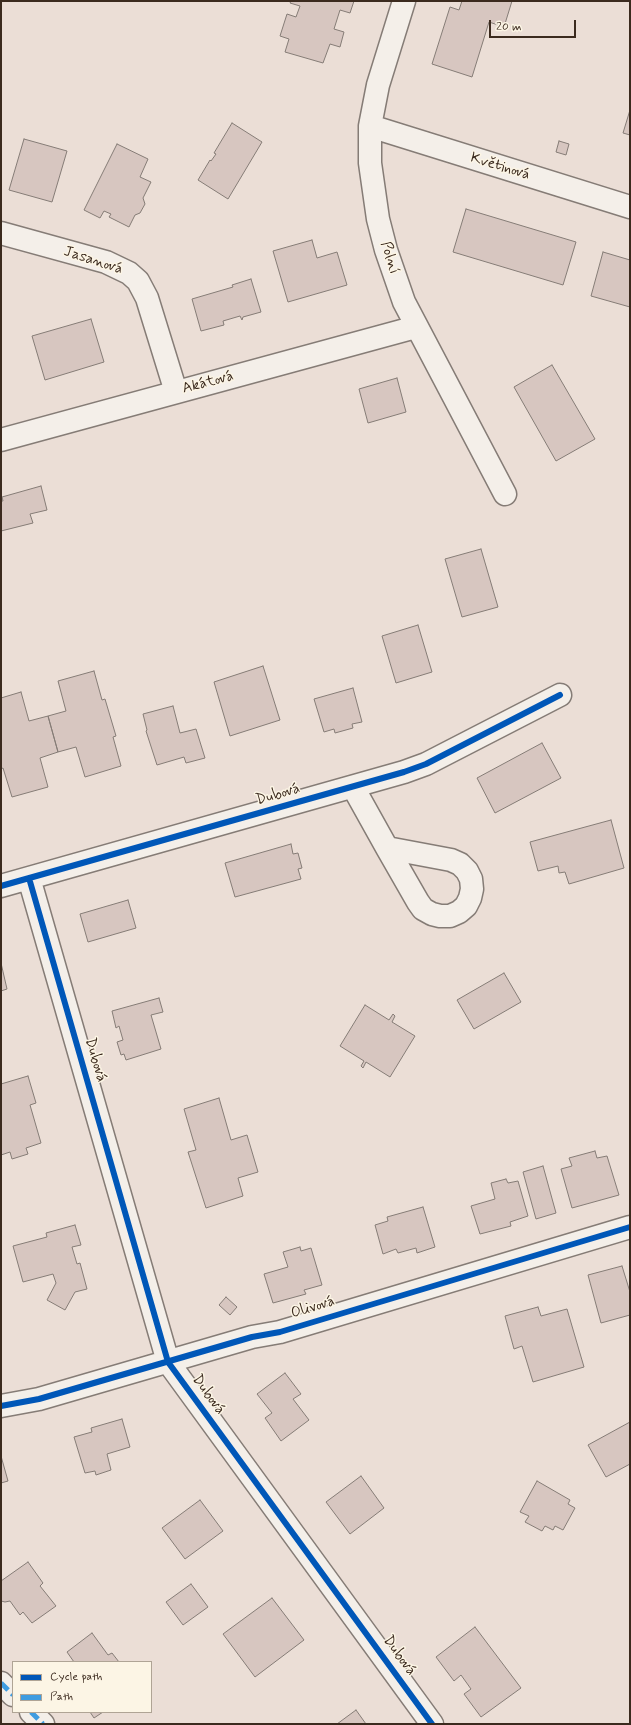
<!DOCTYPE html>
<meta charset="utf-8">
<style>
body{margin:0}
#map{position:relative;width:631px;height:1725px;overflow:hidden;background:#ebded6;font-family:Mynerve,sans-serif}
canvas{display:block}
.frame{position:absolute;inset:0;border:2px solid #3b2a1e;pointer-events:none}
.legend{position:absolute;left:12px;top:1661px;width:140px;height:52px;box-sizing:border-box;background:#fcf5e5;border:1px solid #afa495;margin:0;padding:5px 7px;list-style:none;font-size:12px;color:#3b2a1e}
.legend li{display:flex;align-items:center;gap:8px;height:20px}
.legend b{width:20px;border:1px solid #afa495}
.scale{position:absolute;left:489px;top:20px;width:87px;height:18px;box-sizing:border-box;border:2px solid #3b2a1e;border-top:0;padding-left:5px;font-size:12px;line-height:14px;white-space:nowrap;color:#3b2a1e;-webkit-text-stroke:3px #fcf5e5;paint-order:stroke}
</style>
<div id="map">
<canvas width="631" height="1725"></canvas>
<div class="frame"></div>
<ul class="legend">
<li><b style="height:5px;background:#0057b8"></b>Cycle path</li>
<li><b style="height:5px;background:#3f9ce0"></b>Path</li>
</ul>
<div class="scale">20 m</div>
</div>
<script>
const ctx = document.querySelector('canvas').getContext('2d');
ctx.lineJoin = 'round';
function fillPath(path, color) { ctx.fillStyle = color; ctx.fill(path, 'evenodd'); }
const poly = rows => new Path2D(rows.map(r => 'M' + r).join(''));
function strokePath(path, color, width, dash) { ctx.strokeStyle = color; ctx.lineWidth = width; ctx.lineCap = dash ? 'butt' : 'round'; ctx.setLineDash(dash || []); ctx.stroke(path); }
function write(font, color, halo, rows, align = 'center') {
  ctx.font = font + ' Mynerve,sans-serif'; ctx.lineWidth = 3; ctx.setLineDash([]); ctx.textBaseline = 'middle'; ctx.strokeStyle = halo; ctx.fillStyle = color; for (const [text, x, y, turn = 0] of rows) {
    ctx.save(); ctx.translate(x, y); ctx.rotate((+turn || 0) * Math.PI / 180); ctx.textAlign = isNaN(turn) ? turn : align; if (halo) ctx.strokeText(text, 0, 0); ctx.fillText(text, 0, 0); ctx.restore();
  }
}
const building = poly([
 [291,1,354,1,350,13,340,10,334,29,344,32,340,47,330,44,323,63,285,52,289,39,280,36,287,14,296,17,300,6,290,3,291,1],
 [462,1,512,1,504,27,489,22,472,77,432,64,450,7,459,10,462,1],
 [630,110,630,135,623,133,630,110],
 [232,123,262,142,228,199,198,180,210,160,211,161,216,154,214,153,232,123],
 [24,139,67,151,52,202,9,190,24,139],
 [559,141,569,144,566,155,556,152,559,141],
 [117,144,148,159,140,177,151,182,143,198,145,204,140,213,135,215,129,227,109,217,111,214,104,211,100,218,84,210,117,144],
 [466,209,576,242,563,285,453,252,466,209],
 [312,240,317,258,337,252,347,285,288,302,273,251,312,240],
 [603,252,630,260,630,307,591,296,603,252],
 [251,279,261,312,243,317,242,320,240,316,223,321,224,325,201,331,192,299,233,287,232,285,251,279],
 [91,319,104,362,45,380,32,336,91,319],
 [552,365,595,439,556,461,514,387,552,365],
 [397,378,406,412,368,423,359,389,397,378],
 [41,486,47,510,30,514,33,523,1,531,1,501,3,501,2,497,41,486],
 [481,549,498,607,462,617,445,559,481,549],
 [418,625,432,672,396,683,382,636,418,625],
 [263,666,280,720,230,736,214,682,263,666],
 [94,671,102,700,105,699,116,736,113,737,121,766,85,777,76,747,58,752,48,716,66,711,58,681,94,671],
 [353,688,362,722,352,724,353,728,335,733,334,729,324,732,314,699,353,688],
 [21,692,29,721,48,716,58,752,40,758,48,787,12,797,3,768,1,769,1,698,21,692],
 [173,706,180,733,196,729,205,758,186,763,184,757,157,765,146,731,147,730,143,714,173,706],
 [542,743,561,778,495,813,477,778,542,743],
 [611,820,624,868,569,884,565,872,559,873,558,866,538,871,530,842,611,820],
 [291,844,293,854,298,853,302,868,298,869,301,879,235,897,225,863,291,844],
 [128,900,136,928,88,942,80,914,128,900],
 [1,963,7,989,1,991,1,963],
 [504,973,521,1002,474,1029,457,1000,504,973],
 [159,998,163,1012,151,1015,161,1049,126,1060,124,1054,121,1055,117,1042,123,1040,119,1026,116,1028,112,1011,159,998],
 [365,1005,389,1020,393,1014,395,1016,392,1022,415,1036,390,1077,366,1062,363,1068,361,1066,364,1061,340,1046,365,1005],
 [28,1076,36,1103,30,1105,41,1143,26,1148,28,1154,12,1159,10,1152,1,1155,1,1084,28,1076],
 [219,1098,231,1140,247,1135,258,1172,238,1178,243,1196,206,1208,188,1152,196,1150,184,1109,219,1098],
 [595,1151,597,1158,607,1156,619,1195,572,1208,561,1169,572,1166,569,1158,595,1151],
 [543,1166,556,1213,536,1219,523,1172,543,1166],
 [506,1179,508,1183,518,1181,528,1216,510,1222,511,1226,480,1234,471,1206,495,1199,491,1183,506,1179],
 [423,1207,435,1247,417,1253,416,1248,398,1253,396,1249,383,1254,375,1225,388,1221,387,1217,423,1207],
 [75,1225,81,1245,72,1247,77,1264,80,1263,87,1289,75,1292,65,1310,47,1300,56,1283,53,1274,23,1282,13,1246,47,1237,46,1233,75,1225],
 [300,1247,301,1251,311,1248,322,1285,304,1290,306,1294,273,1303,264,1274,288,1267,283,1252,300,1247],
 [622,1266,630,1292,630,1315,601,1323,588,1275,622,1266],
 [226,1297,237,1307,230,1315,219,1305,226,1297],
 [538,1307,541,1316,567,1309,584,1367,533,1382,522,1346,514,1349,505,1316,538,1307],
 [285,1373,301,1394,293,1399,309,1420,281,1441,265,1418,272,1413,257,1394,285,1373],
 [122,1419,130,1447,107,1454,111,1470,96,1475,95,1471,85,1473,74,1437,92,1432,91,1428,122,1419],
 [630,1422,630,1464,606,1477,588,1445,630,1422],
 [1,1456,8,1481,1,1483,1,1456],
 [361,1476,384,1508,350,1534,326,1502,361,1476],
 [537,1481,570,1500,568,1504,575,1508,563,1530,555,1526,553,1530,545,1526,542,1531,525,1522,529,1516,520,1512,537,1481],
 [200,1500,223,1531,185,1559,162,1528,200,1500],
 [28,1562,43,1583,40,1586,56,1606,32,1623,23,1612,20,1615,10,1601,5,1602,1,1601,1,1581,28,1562],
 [191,1584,208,1607,183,1625,166,1602,191,1584],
 [272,1598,304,1640,255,1677,223,1634,272,1598],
 [475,1627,521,1688,481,1717,464,1694,471,1689,461,1675,454,1681,436,1657,475,1627],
 [92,1633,108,1655,112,1653,119,1662,74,1662,67,1652,92,1633],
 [356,1710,366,1724,337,1724,356,1710],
 [90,1712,103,1712,94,1718,90,1712]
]);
fillPath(building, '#d7c6c0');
strokePath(building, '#857c76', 1);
const minor = poly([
 [404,1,378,85,370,126,370,163,378,219,386,250,404,302,505,494],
 [370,126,630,207],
 [1,233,106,262,129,273,138,281,147,298,176,392],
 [1,440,416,327],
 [353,787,387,848,418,902,423,909,432,914,440,916,450,916,459,912,466,906,470,898,472,889,471,879,467,871,460,864,451,860,387,848],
 [29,878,168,1362,432,1724],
 [1,886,404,772,426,764,560,695],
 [1,1406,39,1399,252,1337,280,1332,630,1227],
 [1,1683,13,1695],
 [31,1712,43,1724]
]);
strokePath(minor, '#857c76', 25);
strokePath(minor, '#f4efe9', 22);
strokePath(poly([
 [1,1683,13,1695],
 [31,1712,43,1724]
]), '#3f9ce0', 5, [10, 5]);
strokePath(poly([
 [29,878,168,1362,432,1724],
 [1,886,404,772,426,764,560,695],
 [1,1406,39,1399,252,1337,280,1332,630,1227]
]), '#0057b8', 6);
write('15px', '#3b2a1e', '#fcf5e5', [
 ["Květinová",500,167,17],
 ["Polní",389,258,73],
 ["Jasanová",93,261,18],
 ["Akátová",208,383,-15],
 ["Dubová",278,795,-16],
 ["Dubová",95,1060,74],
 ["Olivová",313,1308,-17],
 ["Dubová",208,1395,54],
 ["Dubová",399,1656,54]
]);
</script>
